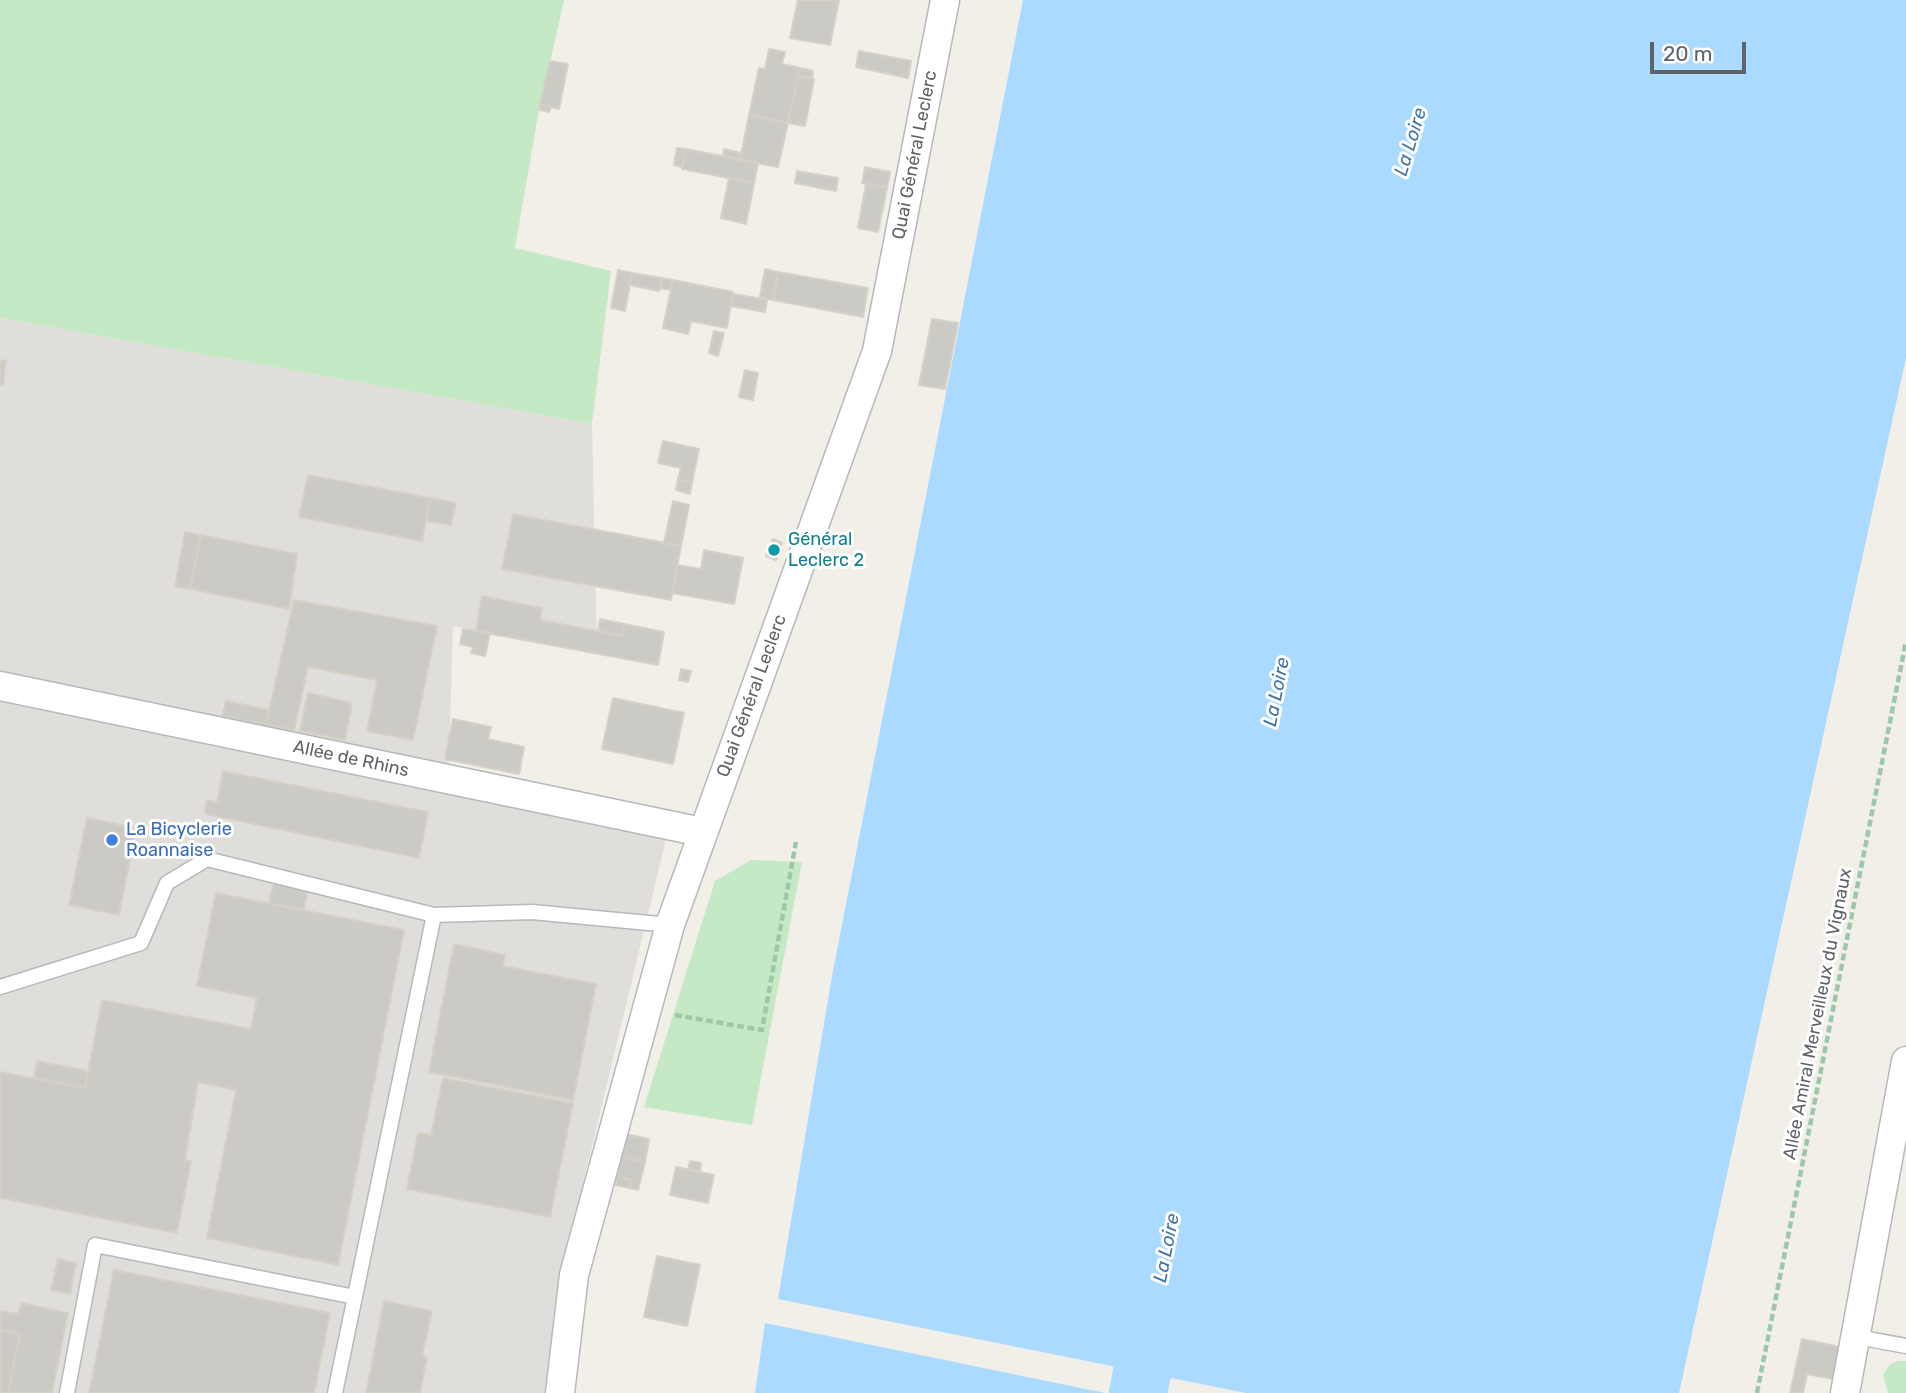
<!DOCTYPE html>
<meta charset="utf-8">
<style>
body{margin:0}
#map{position:relative;width:1906px;height:1393px;overflow:hidden;background:#f1efe8;font-family:Rubik,sans-serif}
canvas{display:block}
.scale{position:absolute;left:1650px;top:42px;width:96px;height:32px;box-sizing:border-box;border:4px solid #5f6368;border-top:0;padding-left:9px;font-size:21px;line-height:24px;white-space:nowrap;color:#5f6368;-webkit-text-stroke:5px #fff;paint-order:stroke}
</style>
<div id="map">
<canvas width="1906" height="1393"></canvas>
<div class="scale">20 m</div>
</div>
<script>
const ctx = document.querySelector('canvas').getContext('2d');
ctx.lineJoin = 'round';
function fillPath(path, color) { ctx.fillStyle = color; ctx.fill(path, 'evenodd'); }
const poly = rows => new Path2D(rows.map(r => 'M' + r).join(''));
function strokePath(path, color, width, dash) { ctx.strokeStyle = color; ctx.lineWidth = width; ctx.lineCap = dash ? 'butt' : 'round'; ctx.setLineDash(dash || []); ctx.stroke(path); }
function write(font, color, halo, rows, align = 'center') {
  ctx.font = font + ' Rubik,sans-serif'; ctx.lineWidth = 6; ctx.setLineDash([]); ctx.textBaseline = 'middle'; ctx.strokeStyle = halo; ctx.fillStyle = color; for (const [text, x, y, turn = 0] of rows) {
    ctx.save(); ctx.translate(x, y); ctx.rotate((+turn || 0) * Math.PI / 180); ctx.textAlign = isNaN(turn) ? turn : align; if (halo) ctx.strokeText(text, 0, 0); ctx.fillText(text, 0, 0); ctx.restore();
  }
}
fillPath(poly([
 [0,318,592,424,597,653,453,626,448,792,667,835,573,1225,544,1393,0,1393]
]), '#e0deda');
fillPath(poly([
 [0,0,564,0,537,121,515,248,611,271,592,424,0,318],
 [751,860,802,862,752,1125,644,1107,715,881],
 [1898,1361,1906,1361,1906,1393,1888,1393,1883,1375,1890,1364]
]), '#c5e8c5');
fillPath(poly([
 [1023,0,1906,0,1906,358,1679,1393,1246,1393,778,1299,832,976],
 [765,1323,1105,1393,755,1393]
]), '#aadaff');
strokePath(poly([
 [1138,1393,1158,1295]
]), '#aadaff', 58);
const building = poly([
 [798,0,839,0,830,45,790,38,798,0],
 [769,49,785,52,782,64,800,68,788,123,749,115,759,68,765,69,769,49],
 [859,51,911,61,908,78,856,67,859,51],
 [550,61,568,64,559,109,540,104,550,61],
 [800,68,813,71,812,79,798,76,800,68],
 [798,76,814,79,805,126,788,123,798,76],
 [540,104,551,107,549,112,540,110,540,104],
 [749,115,788,123,778,167,740,160,749,115],
 [677,148,686,149,682,167,674,165,677,148],
 [686,149,758,163,754,183,682,169,686,149],
 [724,149,741,153,740,160,723,156,724,149],
 [865,167,890,172,887,188,862,183,865,167],
 [797,171,838,178,836,191,795,183,797,171],
 [729,178,754,183,746,224,721,218,729,178],
 [866,184,887,188,878,232,858,228,866,184],
 [765,269,778,272,773,300,760,297,765,269],
 [618,270,632,273,625,311,611,308,618,270],
 [778,272,868,288,863,317,773,300,778,272],
 [632,273,662,278,659,291,630,285,632,273],
 [662,278,673,280,671,290,660,288,662,278],
 [673,280,733,292,727,328,691,321,688,334,663,328,673,280],
 [734,294,767,300,765,312,731,306,734,294],
 [932,319,958,323,945,389,919,385,932,319],
 [714,331,724,333,718,356,709,353,714,331],
 [0,360,6,361,3,385,0,384,0,360],
 [745,370,758,373,753,400,739,397,745,370],
 [663,441,699,449,692,483,678,479,681,468,658,463,663,441],
 [308,475,430,498,422,541,299,517,308,475],
 [678,479,692,483,690,494,676,490,678,479],
 [430,498,456,503,451,525,426,521,430,498],
 [673,501,689,505,681,546,664,543,673,501],
 [513,514,681,546,671,600,502,569,513,514],
 [185,532,201,535,190,589,175,587,185,532],
 [201,535,297,554,289,609,190,589,201,535],
 [773,539,782,543,776,560,766,556,773,539],
 [704,550,743,558,734,604,672,593,677,565,701,569,704,550],
 [482,596,542,608,540,620,622,636,624,624,664,632,658,665,476,631,482,596],
 [294,600,437,626,413,740,367,731,377,680,308,667,294,730,266,725,294,600],
 [600,619,624,624,622,636,598,631,600,619],
 [463,629,490,633,485,656,471,653,473,647,460,644,463,629],
 [681,669,691,671,688,682,679,680,681,669],
 [308,693,352,703,345,740,300,731,308,693],
 [613,698,684,713,673,764,602,749,613,698],
 [226,701,269,710,266,725,222,716,226,701],
 [453,719,491,727,488,739,524,747,519,774,445,759,453,719],
 [223,771,428,812,419,858,205,814,207,800,217,802,223,771],
 [87,818,136,828,119,915,69,905,87,818],
 [274,882,308,889,304,910,269,903,274,882],
 [216,893,404,930,338,1265,207,1238,236,1090,198,1082,185,1160,191,1161,177,1233,0,1198,0,1072,85,1088,102,1000,251,1029,257,998,197,986,216,893],
 [454,944,505,955,503,966,596,984,573,1100,429,1072,454,944],
 [37,1061,88,1071,85,1088,34,1078,37,1061],
 [443,1078,573,1103,550,1217,407,1189,418,1133,431,1135,443,1078],
 [626,1134,649,1139,645,1162,621,1157,626,1134],
 [621,1157,645,1162,638,1190,630,1188,631,1180,617,1177,621,1157],
 [690,1161,701,1163,700,1172,688,1170,690,1161],
 [676,1167,714,1175,708,1203,670,1195,676,1167],
 [617,1177,631,1180,630,1188,615,1185,617,1177],
 [657,1256,700,1265,687,1326,644,1317,657,1256],
 [58,1259,76,1263,70,1294,51,1290,58,1259],
 [114,1270,330,1313,314,1393,89,1393,114,1270],
 [384,1301,432,1311,422,1356,427,1357,420,1393,366,1393,384,1301],
 [21,1303,68,1313,52,1393,8,1393,20,1334,0,1330,0,1311,18,1314,21,1303],
 [0,1330,20,1334,8,1393,0,1393,0,1330],
 [1802,1339,1845,1348,1838,1380,1807,1374,1803,1393,1790,1393,1802,1339]
]);
fillPath(building, '#cccac5');
strokePath(building, '#d6d1c6', 2);
const lane = poly([
 [0,987,141,943,167,883,207,859,434,915,532,912,670,925],
 [1857,1337,1906,1346],
 [67,1393,95,1245,355,1297],
 [335,1393,434,915]
]);
const street = poly([
 [0,686,702,832],
 [560,1393,574,1275,670,925,877,351,945,0],
 [1845,1393,1906,1061]
]);
strokePath(lane, '#b5b8bc', 17);
strokePath(street, '#b5b8bc', 31);
strokePath(poly([
 [675,1015,762,1030,796,842],
 [1757,1393,1906,641]
]), '#9cc7a9', 4.5, [7, 3.5]);
strokePath(lane, '#fff', 14);
strokePath(street, '#fff', 28);
for (const [x, y, r, color] of [
 [774,550,7,"#0f9aa8"],
 [112,840,7,"#3f7fe0"]
]) { const dot = new Path2D(); dot.arc(x, y, r, 0, 2 * Math.PI); ctx.fillStyle = color; ctx.fill(dot); strokePath(dot, '#fff', 2.5); }
write('18px', '#5f6368', '#fff', [
 ["Quai Général Leclerc",915,155,-79],
 ["Quai Général Leclerc",752,696,-70],
 ["Allée de Rhins",351,759,12],
 ["Allée Amiral Merveilleux du Vignaux",1818,1014,-79]
]);
write('18px', '#0d838f', '#fff', [
 ["Général",788,540],
 ["Leclerc 2",788,561]
], 'left');
write('18px', '#366cbe', '#fff', [
 ["La Bicyclerie",126,830],
 ["Roannaise",126,851]
], 'left');
write('italic 19px', '#4174aa', '#fff', [
 ["La Loire",1411,142,-73],
 ["La Loire",1277,692,-79],
 ["La Loire",1167,1248,-79]
]);
</script>
